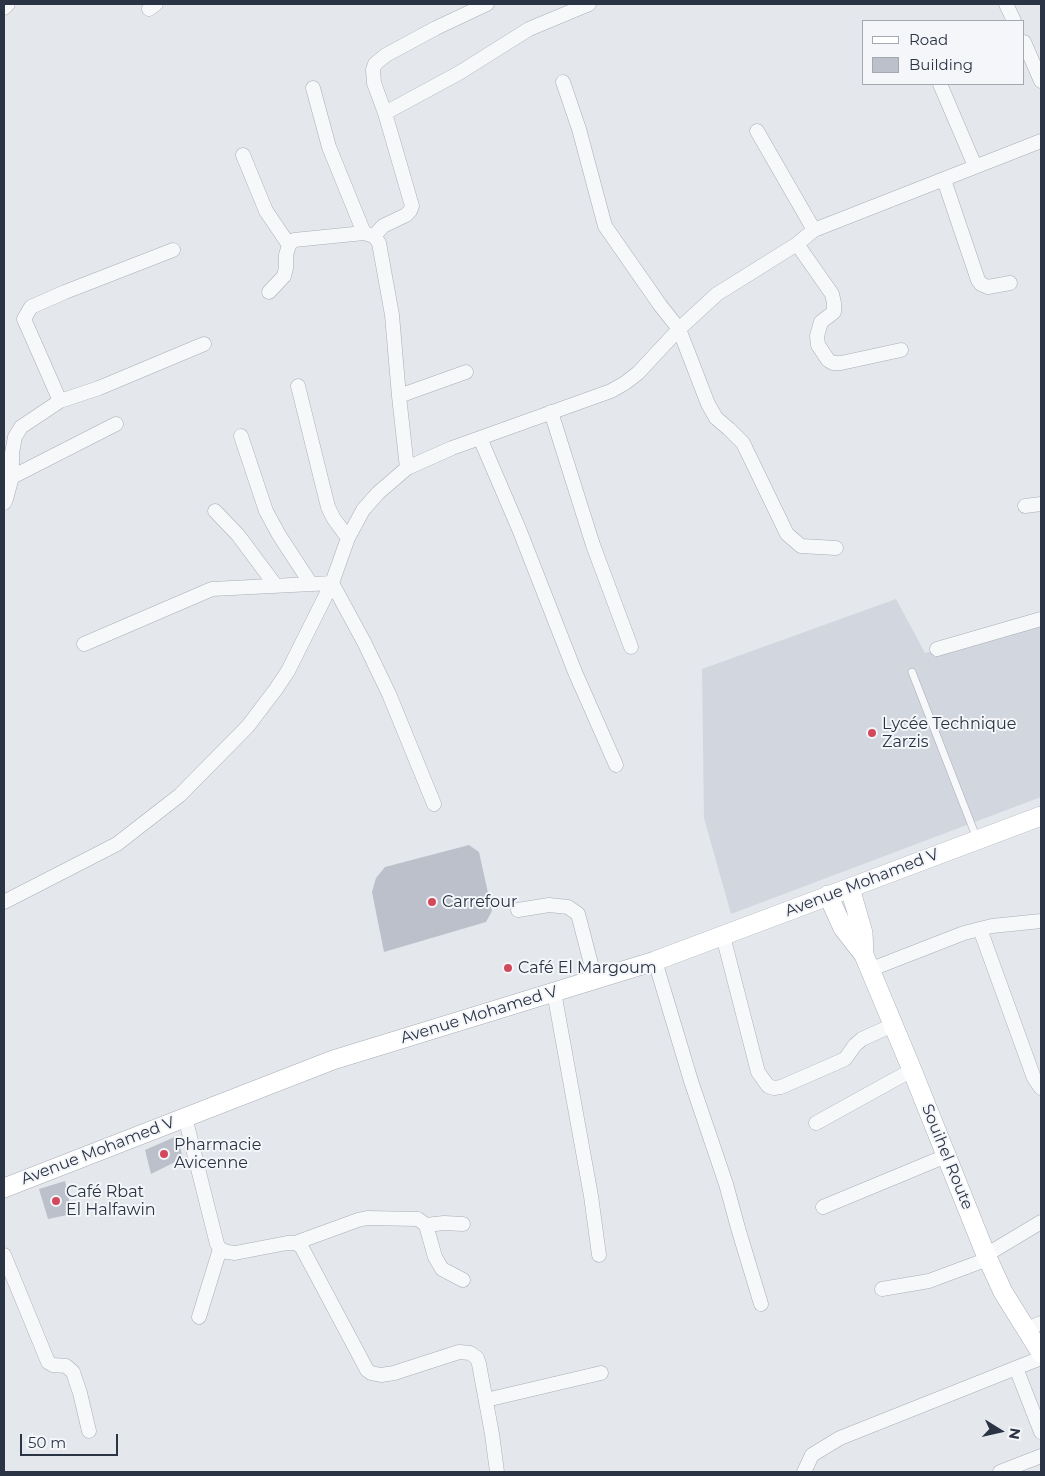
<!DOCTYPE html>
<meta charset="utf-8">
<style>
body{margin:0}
#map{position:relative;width:1045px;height:1476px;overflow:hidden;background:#e4e7ec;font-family:Montserrat,sans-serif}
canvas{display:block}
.frame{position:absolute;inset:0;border:5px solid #2b3445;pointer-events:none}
.legend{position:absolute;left:862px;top:20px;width:162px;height:65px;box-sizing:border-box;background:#f4f6f9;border:1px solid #a4a8b1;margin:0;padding:6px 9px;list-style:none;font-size:15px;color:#2b3445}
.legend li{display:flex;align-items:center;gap:10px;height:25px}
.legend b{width:25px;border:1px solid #a4a8b1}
.north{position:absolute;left:975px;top:1406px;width:50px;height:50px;-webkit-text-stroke:4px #f4f6f9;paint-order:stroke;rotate:100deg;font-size:14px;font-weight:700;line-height:20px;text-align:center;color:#2b3445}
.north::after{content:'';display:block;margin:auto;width:18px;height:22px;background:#2b3445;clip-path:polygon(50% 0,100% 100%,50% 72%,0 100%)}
.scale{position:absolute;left:20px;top:1434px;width:98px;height:22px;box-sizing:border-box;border:2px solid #2b3445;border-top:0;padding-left:6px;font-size:15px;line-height:18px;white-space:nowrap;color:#2b3445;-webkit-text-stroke:4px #f4f6f9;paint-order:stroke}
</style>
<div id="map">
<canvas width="1045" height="1476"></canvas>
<div class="frame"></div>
<ul class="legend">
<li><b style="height:6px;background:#fff"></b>Road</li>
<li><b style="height:14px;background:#bbc0ca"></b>Building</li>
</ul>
<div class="north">N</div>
<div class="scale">50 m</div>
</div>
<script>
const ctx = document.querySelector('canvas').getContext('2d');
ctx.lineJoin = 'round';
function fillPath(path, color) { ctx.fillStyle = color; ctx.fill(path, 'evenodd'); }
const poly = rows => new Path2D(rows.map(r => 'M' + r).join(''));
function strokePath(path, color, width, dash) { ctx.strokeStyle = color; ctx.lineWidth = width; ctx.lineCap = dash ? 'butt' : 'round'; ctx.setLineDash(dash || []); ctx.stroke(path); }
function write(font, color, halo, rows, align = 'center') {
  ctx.font = font + ' Montserrat,sans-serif'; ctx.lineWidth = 4; ctx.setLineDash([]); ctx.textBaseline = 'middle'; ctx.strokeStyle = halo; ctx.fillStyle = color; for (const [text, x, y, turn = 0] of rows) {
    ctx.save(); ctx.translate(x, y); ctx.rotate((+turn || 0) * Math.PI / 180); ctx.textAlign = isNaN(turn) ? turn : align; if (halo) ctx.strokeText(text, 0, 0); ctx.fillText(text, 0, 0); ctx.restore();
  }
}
fillPath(poly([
 [896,599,925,653,1041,621,1041,797,731,914,704,818,702,669]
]), '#d2d6de');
fillPath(poly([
 [469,845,479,852,492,911,486,922,384,952,372,892,376,878,385,867],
 [177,1136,183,1158,151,1174,145,1150],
 [65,1181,72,1214,48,1219,39,1189]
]), '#bbc0ca');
const service = poly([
 [912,672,977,839]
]);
const minor = poly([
 [1006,4,1014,21],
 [4,8,8,4],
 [149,9,156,4],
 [1024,42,1041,81],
 [563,82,579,129,605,226,660,305,679,329,708,404,716,418,729,429,743,443,787,534,801,546,836,548],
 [940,84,975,166],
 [313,88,329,147,364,233],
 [385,113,459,73,529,29,589,4],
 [757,131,814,230],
 [243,155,266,211,289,245],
 [944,180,978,280,981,284,988,287,1010,283],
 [374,236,383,226,406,215,410,211,412,206,385,113,374,83,373,70,375,64,386,55,436,28,487,4],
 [797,244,832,294,834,303,834,312,821,322,817,336,818,345,828,360,833,363,841,363,901,350],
 [269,292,284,276,286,268,286,255,289,245,294,240,364,233,374,236,379,243,392,315,399,396,407,468],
 [298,386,328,507,334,519,348,538],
 [399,396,466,372],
 [60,401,24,319,31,307,65,292,173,250],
 [551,412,593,545,631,647],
 [241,436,266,511,279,535,311,584],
 [480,438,519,529,575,672,616,765],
 [12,477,116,424],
 [4,503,6,499,12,477,12,453,15,437,21,427,60,401,99,388,204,344],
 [1025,506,1041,504],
 [215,511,238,535,276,586],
 [84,644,212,589,332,583,364,642,389,694,434,804],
 [937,649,1041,619],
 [4,902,117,844,180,795,248,726,276,689,288,671,332,583,348,538,363,510,378,493,407,468,452,448,611,391,625,383,638,373,679,329,717,294,797,244,814,230,1041,141],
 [518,910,549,905,568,907,578,914,595,979],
 [980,929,1034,1078,1041,1088],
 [723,936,758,1072,768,1086,774,1088,781,1087,836,1063,845,1059,855,1045,862,1039,893,1025],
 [655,961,691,1081,726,1184,738,1228,761,1304],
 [869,970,964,933,992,926,1041,921],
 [554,992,591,1196,599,1255],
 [185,1117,217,1244,220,1249,227,1252,235,1253,287,1243,295,1243,301,1246,367,1370,371,1373,381,1375,394,1373,459,1352,470,1353,477,1358,479,1364,492,1434,497,1472],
 [816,1123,912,1070],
 [823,1207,946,1156],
 [426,1225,444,1223,463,1224],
 [295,1243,358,1220,367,1218,418,1219,426,1225,435,1257,442,1269,463,1280],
 [4,1255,48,1362,53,1365,66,1366,73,1372,80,1393,89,1431],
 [986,1255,1041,1222],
 [882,1289,929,1281,988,1259],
 [199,1317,220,1249],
 [1025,1330,1041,1323],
 [1016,1368,1041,1432],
 [486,1400,601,1373],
 [804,1472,812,1455,840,1438,1041,1358],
 [1000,1472,1041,1456]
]);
const secondary = poly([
 [850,888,863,933,864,955],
 [828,895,843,928,864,955,912,1070,986,1255,1003,1292,1041,1353],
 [4,1188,333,1060,655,961,1041,816]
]);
strokePath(service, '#a9aeb7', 8);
strokePath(minor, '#a9aeb7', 15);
strokePath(secondary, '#a9aeb7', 20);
strokePath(service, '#f7f8fa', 7);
strokePath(minor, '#f7f8fa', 14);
strokePath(secondary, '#fff', 19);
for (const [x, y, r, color] of [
 [872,733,5,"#d1495b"],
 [432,902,5,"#d1495b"],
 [508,968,5,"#d1495b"],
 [164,1154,5,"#d1495b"],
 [56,1201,5,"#d1495b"]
]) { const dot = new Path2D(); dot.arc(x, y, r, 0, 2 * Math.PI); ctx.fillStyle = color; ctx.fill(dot); strokePath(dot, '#f4f6f9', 2); }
write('16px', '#2b3445', '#f4f6f9', [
 ["Lycée Technique",882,724],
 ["Zarzis",882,742],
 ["Carrefour",442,902],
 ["Café El Margoum",518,968],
 ["Pharmacie",174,1145],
 ["Avicenne",174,1163],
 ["Café Rbat",66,1192],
 ["El Halfawin",66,1210]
], 'left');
write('16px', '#2b3445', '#f4f6f9', [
 ["Avenue Mohamed V",862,883,-21],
 ["Avenue Mohamed V",479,1015,-17],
 ["Avenue Mohamed V",98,1151,-21],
 ["Souihel Route",947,1157,68]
]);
</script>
